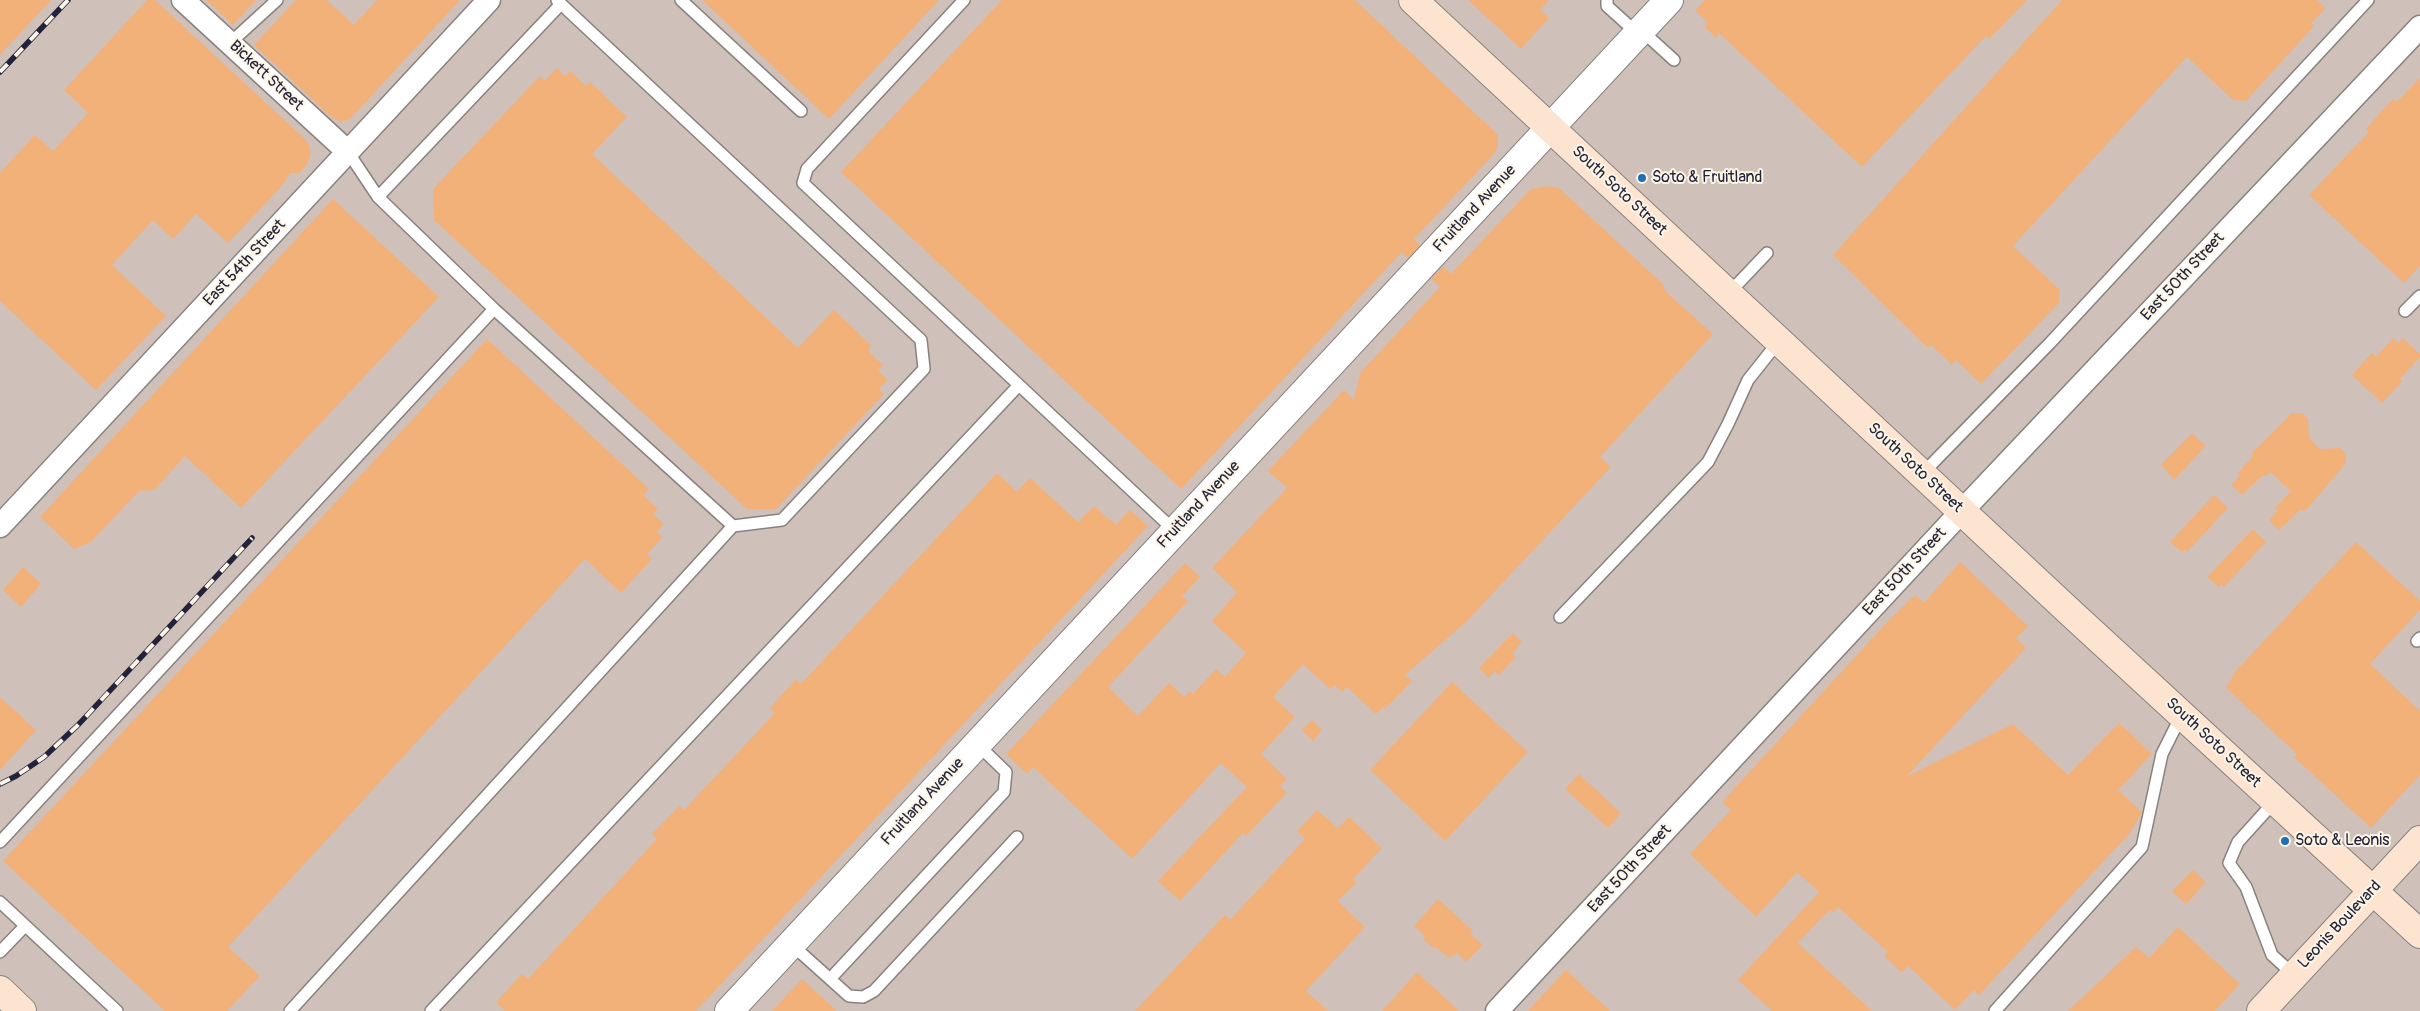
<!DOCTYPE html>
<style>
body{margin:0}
canvas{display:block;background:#efe1c0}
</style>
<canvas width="2420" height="1011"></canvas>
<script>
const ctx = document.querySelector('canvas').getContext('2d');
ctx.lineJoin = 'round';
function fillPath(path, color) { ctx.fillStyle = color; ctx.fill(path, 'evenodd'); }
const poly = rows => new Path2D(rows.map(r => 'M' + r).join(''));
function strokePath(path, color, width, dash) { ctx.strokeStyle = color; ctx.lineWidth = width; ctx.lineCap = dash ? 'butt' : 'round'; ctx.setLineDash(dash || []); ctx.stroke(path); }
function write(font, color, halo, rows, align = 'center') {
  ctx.font = font + ' Pangolin,sans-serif'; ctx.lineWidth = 4; ctx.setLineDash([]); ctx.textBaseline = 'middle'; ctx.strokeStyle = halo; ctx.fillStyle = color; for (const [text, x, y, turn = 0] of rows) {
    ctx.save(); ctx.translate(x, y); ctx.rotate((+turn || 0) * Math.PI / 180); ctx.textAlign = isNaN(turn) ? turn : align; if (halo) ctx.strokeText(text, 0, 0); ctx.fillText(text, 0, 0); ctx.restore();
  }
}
fillPath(poly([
 [0,0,2420,0,2420,1011,0,1011]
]), '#cfc0ba');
fillPath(poly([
 [0,0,51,0,0,55],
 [147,0,155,0,308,142,311,154,307,164,299,173,290,173,282,186,228,243,196,214,173,239,153,220,112,265,166,316,96,390,0,301,0,173,35,135,53,151,88,113,64,90],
 [206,0,256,0,233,25],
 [296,0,327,0,354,25,377,0,460,0,350,119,340,122,329,115,254,45],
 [702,0,939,0,829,119],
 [1002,0,1355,0,1498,135,1498,145,1495,153,1414,239,1420,245,1408,258,1402,252,1181,489,841,172],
 [1468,0,1549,0,1540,10,1549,18,1521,49],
 [1705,0,2027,0,1989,39,1986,36,1862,167,1719,33,1716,38,1704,26,1708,22,1695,10],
 [2062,0,2317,0,2326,8,2311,23,2314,26,2246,101,2233,100,2187,57,2013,246,2060,290,2059,303,1981,384,1956,360,1952,365,1931,345,1928,348,1833,255],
 [557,68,565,76,570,71,586,86,590,82,627,117,592,154,798,348,834,310,872,346,868,351,883,365,878,370,888,380,879,389,884,394,776,509,747,509,434,220,433,189,540,76,544,81],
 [2420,78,2420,266,2404,283,2309,195,2369,132,2366,129,2379,114,2393,99,2397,102],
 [1546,186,1559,188,1664,285,1665,291,1713,334,1600,457,1611,467,1467,621,1405,675,1412,681,1385,709,1383,707,1376,714,1347,687,1342,692,1335,685,1330,689,1303,664,1273,697,1295,717,1261,754,1287,779,1280,786,1287,793,1246,836,1243,833,1180,901,1158,881,1247,787,1223,765,1220,764,1132,859,1033,767,1027,774,1006,754,1185,563,1200,577,1182,596,1188,601,1108,687,1138,716,1169,683,1184,697,1190,691,1193,694,1216,669,1225,677,1246,653,1212,621,1237,592,1212,568,1287,488,1268,471,1344,390,1354,400,1360,373,1440,287,1431,279,1443,266,1451,274,1531,189],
 [333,199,439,297,241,508,185,456,154,490,139,491,91,542,74,549,40,517],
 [2393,338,2399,343,2403,338,2420,354,2420,357,2400,379,2402,382,2382,403,2352,375,2372,353,2376,357],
 [487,339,649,489,643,495,658,509,653,514,664,524,657,532,663,537,647,554,652,559,621,593,585,559,228,947,260,976,227,1011,165,1011,3,861],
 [2292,413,2302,413,2308,419,2309,438,2320,449,2340,448,2346,454,2346,463,2308,508,2304,511,2300,510,2279,530,2269,520,2278,510,2275,508,2291,491,2270,472,2266,476,2262,476,2242,495,2231,485,2240,475,2238,473,2253,456,2251,454],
 [2192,433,2206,446,2174,480,2161,465],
 [997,473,1017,492,1030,478,1078,522,1094,506,1116,525,1130,510,1148,526,696,1011,505,1011,496,1002,522,974,528,979,657,839,652,834,679,806,684,810,775,713,770,708,796,679,801,684],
 [2214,495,2228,508,2187,552,2185,549,2182,552,2170,542],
 [2253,529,2266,542,2224,587,2222,584,2219,587,2207,577],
 [2356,542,2420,601,2420,610,2370,664,2420,711,2420,775,2371,828,2294,757,2297,754,2226,688,2235,672],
 [1960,562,2028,626,2016,638,2026,648,1907,776,2013,724,2068,775,2119,723,2152,754,2118,790,2142,812,2141,814,2130,833,1979,995,1974,990,1955,1010,1908,966,1902,973,1884,956,1888,952,1838,907,1833,913,1830,910,1823,916,1798,943,1872,1011,1772,1011,1738,980,1819,892,1797,872,1756,917,1690,854,1731,810,1722,802,1890,619,1915,595,1924,603],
 [23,567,41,584,21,607,3,590],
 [1513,633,1522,642,1512,654,1516,657,1499,675,1495,671,1489,678,1479,668],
 [1452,682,1528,752,1445,841,1370,770],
 [0,697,36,730,0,770],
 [1312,720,1322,730,1313,741,1302,730],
 [1579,774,1621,813,1608,828,1565,789],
 [1317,810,1338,828,1349,817,1382,848,1353,879,1357,882,1338,901,1365,927,1306,991,1328,1011,1135,1011,1225,915,1230,920,1305,839,1297,831],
 [2193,870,2206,882,2186,904,2172,891],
 [1438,899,1473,931,1471,934,1483,945,1466,962,1457,953,1449,958,1436,947,1434,949,1423,939,1425,936,1414,926],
 [2178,927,2240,984,2215,1011,2068,1011,2136,947,2149,958],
 [1566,970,1610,1011,1528,1011],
 [1417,972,1459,1011,1382,1011],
 [802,979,837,1011,772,1011]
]), '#f3b17a');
const service = poly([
 [681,0,801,111],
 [964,0,807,169,803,183,1175,531],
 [1607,0,1607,6,1638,34],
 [1641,30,1674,60],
 [230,43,277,0],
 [348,152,378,197,494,309,733,526],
 [378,197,561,4,557,0],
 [1729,293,1767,253],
 [2405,311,2420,296],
 [1922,474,2050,343,2368,0],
 [1560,617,1708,462,1728,424,1748,380,1779,341],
 [2417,641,2420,638],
 [2275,801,2238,842,2229,863,2246,887,2272,955,2294,975],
 [0,842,494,309],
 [0,902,117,1011],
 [791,944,849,996,863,997,874,991,1017,837],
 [0,952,25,926],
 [830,979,1004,792,1006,772,977,744],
 [290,1011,733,526,782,520,924,369,921,340,561,4],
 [431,1011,1019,385],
 [1995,1011,2142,847,2162,754,2181,716]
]);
const minor = poly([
 [183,0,348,152],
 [0,526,489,0],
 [1497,1011,1962,511,2420,27]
]);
const tertiary = poly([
 [729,1011,1669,0]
]);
const secondary = poly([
 [1413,0,2072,614,2420,934],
 [0,990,22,1011],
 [2261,1011,2420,840]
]);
strokePath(service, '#88827e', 14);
strokePath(minor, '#88827e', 25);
strokePath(tertiary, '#88827e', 30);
strokePath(secondary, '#88827e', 30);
strokePath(service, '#fff', 11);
strokePath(minor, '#fff', 22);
strokePath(tertiary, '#fff', 28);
strokePath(secondary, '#fde4d1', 28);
const rail = poly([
 [0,72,68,0],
 [0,784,16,776,44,757,78,725,252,538]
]);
strokePath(rail, '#22223b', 5.5);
strokePath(rail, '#fcf5e5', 4, [11]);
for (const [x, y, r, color] of [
 [1642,178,5,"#1f6fb2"],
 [2285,841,5,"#1f6fb2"]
]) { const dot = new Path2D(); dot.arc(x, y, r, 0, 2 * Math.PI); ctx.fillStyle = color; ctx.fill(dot); strokePath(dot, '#fcf5e5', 2); }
write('16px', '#22223b', '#fcf5e5', [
 ["Bickett Street",266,76,43],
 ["South Soto Street",1619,191,43],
 ["Fruitland Avenue",1475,209,-47],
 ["East 54th Street",245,263,-47],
 ["East 50th Street",2183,277,-47],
 ["South Soto Street",1915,468,43],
 ["Fruitland Avenue",1199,505,-47],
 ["East 50th Street",1905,572,-47],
 ["South Soto Street",2213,743,43],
 ["Fruitland Avenue",923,802,-47],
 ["East 50th Street",1630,869,-47],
 ["Leonis Boulevard",2340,925,-47]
]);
write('16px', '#22223b', '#fcf5e5', [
 ["Soto & Fruitland",1652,178],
 ["Soto & Leonis",2295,841]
], 'left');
</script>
